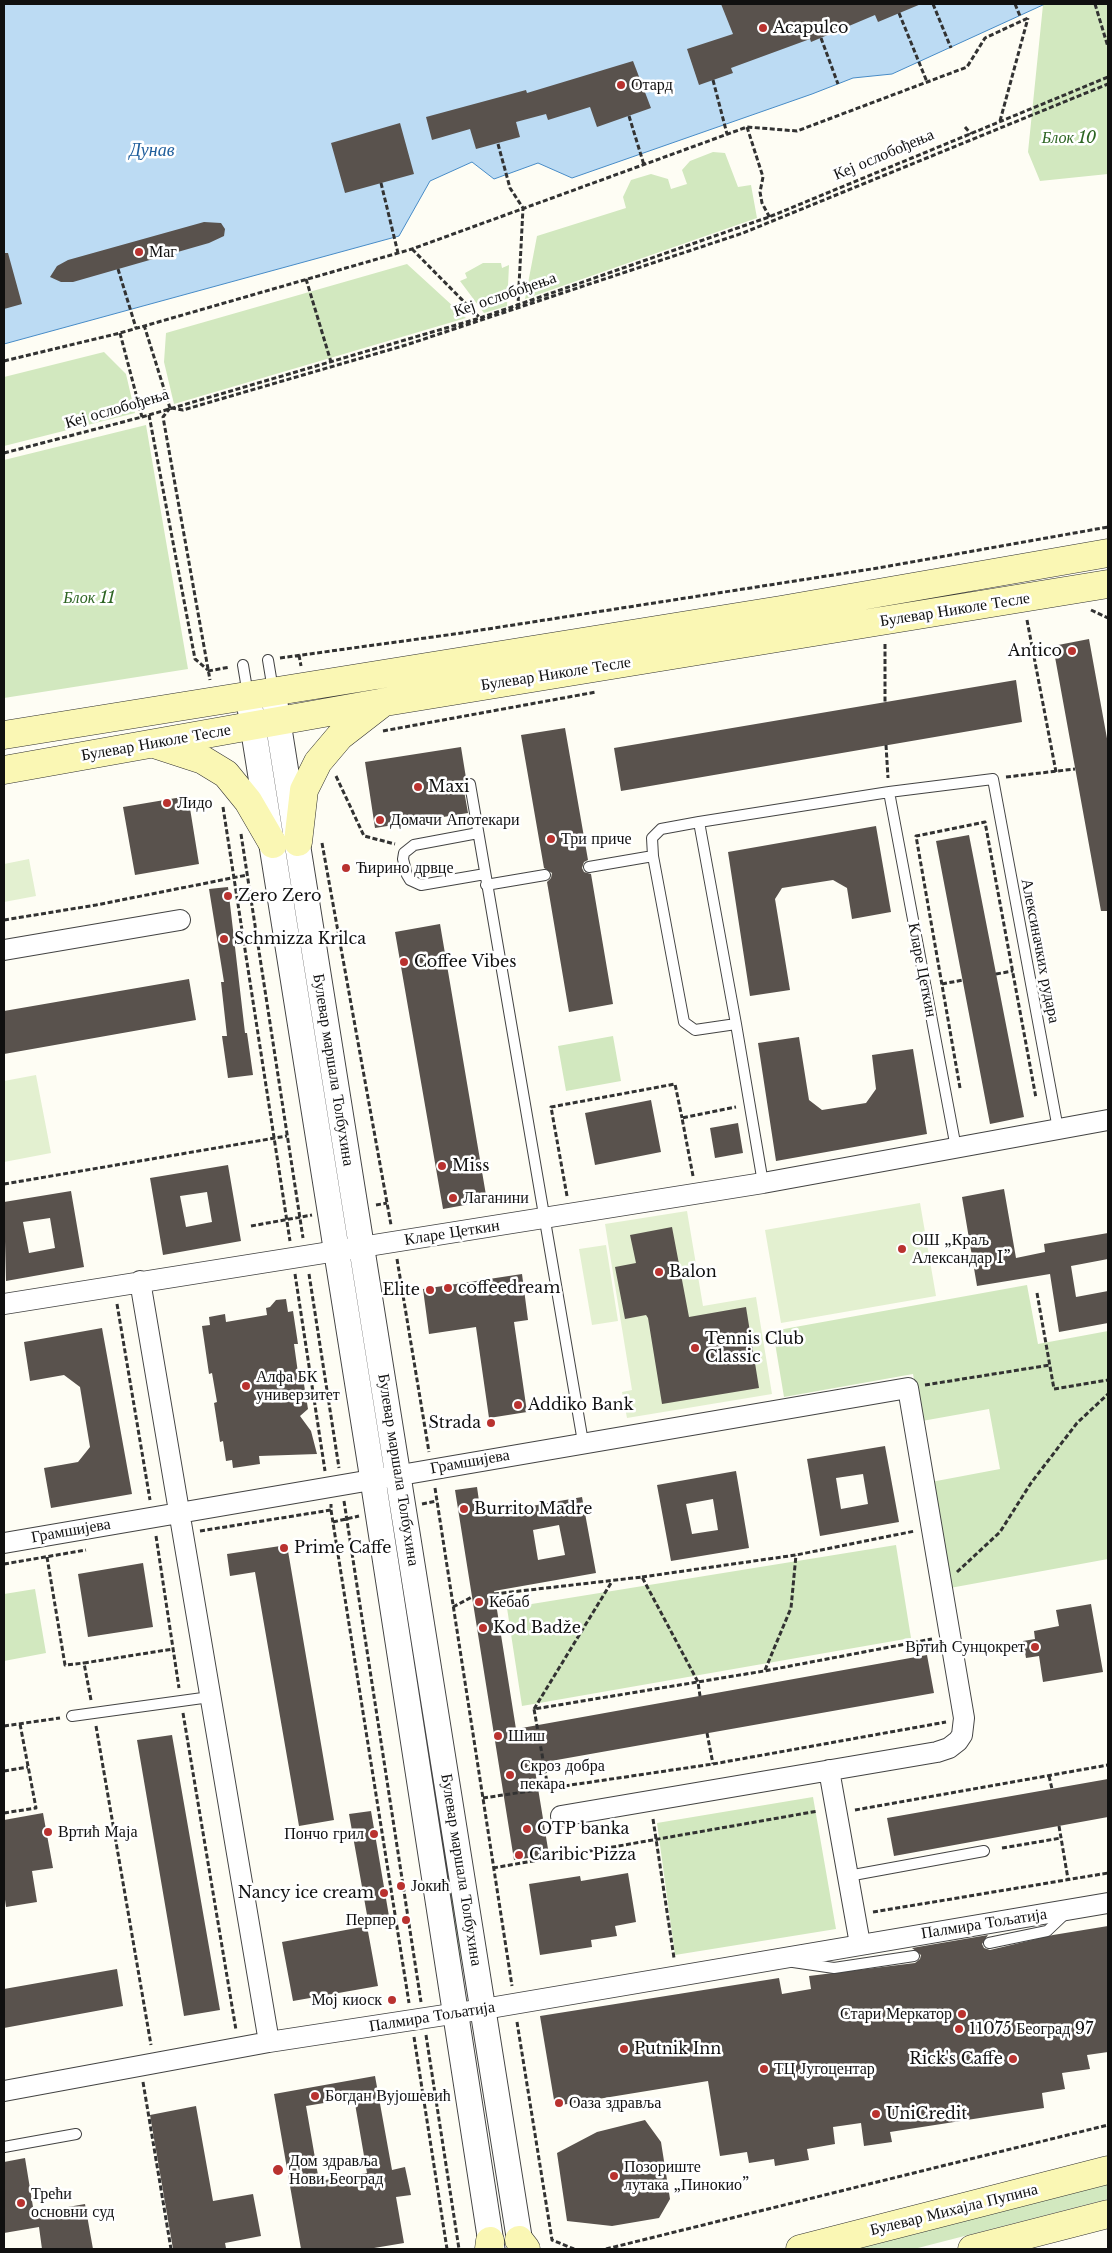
<!DOCTYPE html>
<meta charset="utf-8">
<style>
body{margin:0}
#map{position:relative;width:1112px;height:2253px;overflow:hidden;background:#fefdf4;font-family:"Libre Baskerville",serif}
canvas{display:block}
.frame{position:absolute;inset:0;border:5px solid #101010;pointer-events:none}
</style>
<div id="map">
<canvas width="1112" height="2253"></canvas>
<div class="frame"></div>
</div>
<script>
const ctx = document.querySelector('canvas').getContext('2d');
ctx.lineJoin = 'round';
function fillPath(path, color) { ctx.fillStyle = color; ctx.fill(path, 'evenodd'); }
const poly = rows => new Path2D(rows.map(r => 'M' + r).join(''));
function strokePath(path, color, width, dash) { ctx.strokeStyle = color; ctx.lineWidth = width; ctx.lineCap = dash ? 'butt' : 'round'; ctx.setLineDash(dash || []); ctx.stroke(path); }
function write(font, color, halo, rows, align = 'center') {
  ctx.font = font + ' "Libre Baskerville",serif'; ctx.lineWidth = 5; ctx.setLineDash([]); ctx.textBaseline = 'middle'; ctx.strokeStyle = halo; ctx.fillStyle = color; for (const [text, x, y, turn = 0] of rows) {
    ctx.save(); ctx.translate(x, y); ctx.rotate((+turn || 0) * Math.PI / 180); ctx.textAlign = isNaN(turn) ? turn : align; if (halo) ctx.strokeText(text, 0, 0); ctx.fillText(text, 0, 0); ctx.restore();
  }
}
fillPath(poly([
 [1045,4,1108,4,1108,174,1040,181,1028,152,1043,5],
 [713,152,725,153,738,187,751,185,757,218,525,299,537,236,626,208,623,197,631,180,651,174,668,179,671,189,687,184,682,170,690,161],
 [483,263,501,263,502,268,509,265,507,306,484,313,460,281,467,278,465,273],
 [407,264,466,318,174,404,164,362,166,333],
 [104,352,126,374,135,413,4,446,4,377],
 [146,425,188,669,4,698,4,460],
 [613,1036,621,1081,566,1091,558,1046],
 [1027,1285,1038,1344,1108,1331,1108,1559,950,1588,931,1482,1000,1469,989,1409,922,1421,913,1374,784,1397,773,1331],
 [393,1518,464,1957,460,1961,390,1519],
 [896,1545,911,1638,522,1706,507,1608],
 [35,1589,46,1653,4,1661,4,1594],
 [813,1797,836,1929,675,1955,657,1823],
 [1108,2182,1108,2199,914,2249,849,2249]
]), '#d2e8bf');
fillPath(poly([
 [29,859,36,896,4,902,4,864],
 [36,1075,51,1153,4,1162,4,1081],
 [920,1203,936,1296,781,1323,765,1230],
 [687,1211,703,1306,756,1297,772,1394,627,1418,622,1392,632,1390,605,1224],
 [606,1245,618,1321,592,1325,579,1249]
]), '#e3f0d0');
const water = poly([
 [4,4,1045,4,892,74,853,78,812,94,572,178,538,163,494,179,472,162,430,181,399,236,4,344,4,4]
]);
fillPath(water, '#bcdbf3');
strokePath(water, '#478bc6', 1);
fillPath(poly([
 [721,4,921,4,878,22,875,15,811,42,810,39,731,68,733,73,699,85,687,49,733,34],
 [633,61,651,108,597,127,590,107,548,120,546,114,516,122,520,137,476,149,470,129,432,140,426,117,526,90,527,93],
 [400,123,414,174,345,193,331,143],
 [204,222,221,223,225,229,224,236,209,243,73,282,61,282,50,277,57,266,68,260],
 [4,253,8,253,22,304,4,309],
 [1089,639,1108,744,1108,911,1101,911,1053,646],
 [1016,680,1022,722,621,791,614,748],
 [565,728,588,860,584,862,582,868,584,872,591,874,613,1004,569,1012,547,882,551,878,552,873,544,868,521,735],
 [461,747,466,778,463,785,468,813,375,828,365,762],
 [188,796,199,864,135,875,123,807],
 [876,826,891,912,852,919,847,888,833,880,782,888,775,899,790,990,750,996,728,852],
 [969,835,1024,1117,990,1124,936,841],
 [228,887,245,1033,247,1033,253,1075,228,1078,222,1036,227,1036,221,982,224,982,209,889],
 [440,924,487,1201,443,1209,395,932],
 [189,979,196,1020,4,1054,4,1011],
 [799,1037,809,1100,822,1110,866,1103,876,1089,872,1055,913,1049,927,1134,776,1161,758,1043],
 [651,1100,661,1152,595,1165,585,1113],
 [738,1123,743,1153,715,1158,710,1128],
 [228,1165,241,1241,163,1255,150,1178],
 [207,1192,212,1222,186,1227,180,1196],
 [1004,1189,1016,1258,1045,1252,1044,1244,1108,1233,1108,1259,1071,1266,1076,1297,1108,1291,1108,1323,1059,1332,1050,1274,977,1286,962,1197],
 [71,1191,84,1267,6,1281,4,1202],
 [50,1218,55,1248,29,1253,23,1222],
 [672,1227,689,1317,746,1307,759,1388,662,1404,648,1318,646,1315,625,1319,615,1267,636,1263,630,1235],
 [522,1274,528,1320,514,1322,527,1412,489,1418,476,1327,429,1334,423,1289],
 [286,1299,288,1312,293,1311,298,1344,294,1344,298,1373,302,1372,308,1409,300,1416,311,1431,317,1454,259,1456,260,1464,233,1468,232,1460,226,1461,223,1441,220,1442,214,1403,217,1402,212,1373,209,1374,202,1326,210,1325,209,1317,225,1314,226,1322,267,1315,266,1308,270,1307,276,1300],
 [102,1328,132,1494,51,1508,44,1468,78,1462,90,1447,80,1387,64,1375,30,1381,24,1342],
 [885,1446,899,1522,820,1536,807,1459],
 [863,1474,868,1504,841,1509,836,1478],
 [736,1471,749,1548,671,1561,657,1485],
 [713,1499,718,1530,692,1534,686,1504],
 [477,1487,481,1515,582,1497,596,1573,494,1591,516,1729,927,1655,934,1693,534,1764,549,1855,514,1860,455,1490],
 [559,1525,565,1555,538,1560,533,1530],
 [287,1545,334,1820,299,1826,255,1572,230,1576,227,1554],
 [143,1563,153,1627,88,1637,78,1574],
 [1091,1604,1103,1672,1043,1682,1039,1656,1026,1658,1023,1641,1035,1639,1034,1631,1059,1626,1056,1610],
 [172,1735,220,2010,184,2016,137,1740],
 [1108,1779,1108,1817,894,1856,887,1818],
 [371,1811,390,1922,369,1926,349,1814],
 [43,1813,53,1868,32,1871,37,1902,6,1907,4,1892,4,1820],
 [628,1873,636,1922,615,1926,617,1936,591,1940,592,1947,540,1955,529,1884,580,1876,581,1881],
 [367,1926,378,1986,293,2001,282,1942],
 [1108,1926,1108,2052,1087,2055,1090,2069,1062,2073,1065,2089,1042,2093,1044,2108,890,2132,892,2142,864,2146,861,2123,833,2127,835,2144,807,2149,809,2160,775,2166,774,2159,749,2163,747,2152,720,2156,708,2081,555,2106,540,2016,779,1978,782,1994,811,1989,809,1976,915,1963,920,1959,921,1955,912,1948,988,1935,982,1944,984,1948,990,1950,1053,1935],
 [117,1969,123,2006,4,2028,4,1989],
 [375,2076,392,2170,405,2167,411,2195,396,2197,404,2243,368,2249,301,2249,274,2094],
 [354,2098,367,2173,319,2181,306,2106],
 [196,2106,213,2201,253,2194,261,2236,225,2243,226,2248,216,2249,173,2249,150,2115],
 [645,2120,661,2142,670,2199,659,2218,612,2226,567,2221,557,2153,597,2132],
 [25,2158,34,2213,85,2204,93,2249,42,2249,39,2227,4,2233,4,2162]
]), '#59524d');
const service = poly([
 [268,660,273,690],
 [243,665,248,695],
 [470,784,583,1442],
 [889,792,956,1148],
 [699,822,889,792,993,779,1058,1129],
 [478,833,414,845,404,853,403,859,407,875,410,880,421,885,485,874],
 [589,867,653,856],
 [486,885,545,875],
 [736,1024,695,1030,684,1022,653,856,652,838,661,829,699,822,736,1024,763,1183],
 [72,1716,210,1697],
 [848,1876,984,1851],
 [989,1943,1047,1931,1067,1912],
 [793,1962,834,1968,914,1956],
 [4,2147,76,2134]
]);
const minor = poly([
 [4,950,180,920],
 [140,1281,269,2042],
 [4,1304,763,1183,1108,1120],
 [4,1543,908,1388,964,1718,962,1735,958,1741,949,1748,937,1752,561,1816],
 [829,1770,860,1944],
 [4,2091,269,2042,484,2009,1108,1903]
]);
const tertiary = poly([
 [273,691,521,2249],
 [248,695,373,1480,492,2249]
]);
const secondary = poly([
 [4,735,781,610,1108,553],
 [157,745,203,760,226,774,248,801,273,844],
 [4,770,385,702,1108,584],
 [298,842,304,790,318,762,340,736,380,705],
 [519,2240,526,2249],
 [489,2249,490,2241],
 [800,2249,1108,2170],
 [972,2249,1108,2214]
]);
strokePath(service, '#434343', 12);
strokePath(minor, '#434343', 22);
strokePath(tertiary, '#434343', 27);
strokePath(secondary, '#323232', 29);
strokePath(poly([
 [933,4,951,48],
 [1015,4,1020,16],
 [1095,4,1108,47],
 [899,13,927,82],
 [821,38,838,84],
 [713,80,727,134],
 [629,116,644,165],
 [1000,121,1028,18],
 [747,127,763,177,760,192,762,203,770,218],
 [965,127,971,134],
 [498,144,510,188,523,208,518,305],
 [381,183,398,253],
 [412,249,480,318],
 [118,269,136,328],
 [306,279,331,362],
 [144,325,170,408],
 [120,333,142,417],
 [4,361,120,333,412,249,747,127,797,131,967,67,985,38,1028,18],
 [170,408,163,417,210,680],
 [171,408,183,410,406,345,743,233,1108,84],
 [149,415,195,659,208,670],
 [4,453,142,417,480,318,769,217,1108,77],
 [1091,610,1108,618],
 [1027,620,1056,772],
 [885,644,885,703],
 [299,655,301,666],
 [280,658,462,633,878,568,1108,527],
 [208,671,230,667],
 [383,731,596,692],
 [886,745,888,778],
 [336,776,364,836,395,844],
 [1006,777,1075,769],
 [223,807,290,1241],
 [241,834,303,1238],
 [322,843,391,1225],
 [4,920,96,905,247,875],
 [996,974,1013,971],
 [942,984,963,980],
 [960,1088,916,836,985,822,1036,1098],
 [693,1176,682,1118,736,1107],
 [4,1184,287,1136],
 [567,1196,551,1107,675,1084,682,1118],
 [376,1205,387,1203],
 [251,1226,312,1215],
 [397,1259,429,1452],
 [295,1274,325,1471],
 [309,1274,339,1468],
 [1037,1293,1054,1389,1108,1380],
 [117,1304,150,1500],
 [925,1385,1050,1365],
 [435,1488,512,1986],
 [344,1501,421,2002],
 [422,1504,437,1501],
 [331,1510,409,2003],
 [333,1522,359,1516],
 [200,1531,331,1510,331,1504],
 [156,1536,179,1688],
 [47,1557,65,1665,84,1663],
 [4,1564,86,1550],
 [957,1572,1000,1532,1031,1483,1077,1423,1108,1394],
 [642,1577,796,1555,915,1531],
 [494,1594,642,1577,698,1682,700,1696],
 [453,1607,472,1597],
 [765,1670,791,1608,796,1555],
 [91,1700,84,1663,173,1649],
 [534,1709,611,1583],
 [183,1713,236,2030],
 [4,1726,60,1718],
 [96,1726,151,2045],
 [707,1733,713,1764],
 [4,1771,28,1767],
 [1049,1776,1052,1789],
 [548,1788,534,1709,764,1671,932,1639],
 [483,1798,713,1764,946,1722],
 [855,1810,1108,1765],
 [4,1813,36,1808,20,1724],
 [653,1819,674,1958],
 [1059,1826,1068,1879],
 [1002,1848,1061,1838],
 [493,1868,818,1811],
 [873,1912,1108,1873],
 [517,2022,552,2240,574,2249],
 [426,2035,459,2249],
 [414,2037,447,2249],
 [143,2082,171,2249],
 [606,2249,1108,2125]
]), '#323232', 3, [5, 2.5]);
strokePath(service, '#fff', 10);
strokePath(minor, '#fff', 20);
strokePath(tertiary, '#fff', 25);
strokePath(secondary, '#faf7b4', 28);
for (const [x, y, r, color] of [
 [763,28,5,"#b9322f"],
 [621,85,5,"#b9322f"],
 [139,252,5,"#b9322f"],
 [1072,651,5,"#b9322f"],
 [418,787,5,"#b9322f"],
 [167,803,5,"#b9322f"],
 [380,820,5,"#b9322f"],
 [551,839,5,"#b9322f"],
 [346,868,5,"#b9322f"],
 [228,896,5,"#b9322f"],
 [224,939,5,"#b9322f"],
 [404,962,5,"#b9322f"],
 [442,1166,5,"#b9322f"],
 [453,1198,5,"#b9322f"],
 [902,1249,5,"#b9322f"],
 [659,1272,5,"#b9322f"],
 [448,1288,5,"#b9322f"],
 [430,1290,5,"#b9322f"],
 [695,1348,5,"#b9322f"],
 [246,1386,5,"#b9322f"],
 [518,1405,5,"#b9322f"],
 [491,1423,5,"#b9322f"],
 [464,1509,5,"#b9322f"],
 [284,1548,5,"#b9322f"],
 [479,1602,5,"#b9322f"],
 [483,1628,5,"#b9322f"],
 [1035,1647,5,"#b9322f"],
 [498,1736,5,"#b9322f"],
 [510,1775,5,"#b9322f"],
 [527,1829,5,"#b9322f"],
 [48,1832,5,"#b9322f"],
 [374,1834,5,"#b9322f"],
 [519,1855,5,"#b9322f"],
 [401,1886,5,"#b9322f"],
 [384,1893,5,"#b9322f"],
 [406,1920,5,"#b9322f"],
 [392,2000,5,"#b9322f"],
 [962,2014,5,"#b9322f"],
 [959,2029,5,"#b9322f"],
 [624,2049,5,"#b9322f"],
 [1013,2059,5,"#b9322f"],
 [764,2069,5,"#b9322f"],
 [315,2096,5,"#b9322f"],
 [559,2103,5,"#b9322f"],
 [876,2114,5,"#b9322f"],
 [278,2170,6,"#b9322f"],
 [614,2176,5,"#b9322f"],
 [21,2203,5,"#b9322f"]
]) { const dot = new Path2D(); dot.arc(x, y, r, 0, 2 * Math.PI); ctx.fillStyle = color; ctx.fill(dot); strokePath(dot, '#fff', 2); }
write('16px', '#101010', '#fff', [
 ["Acapulco",773,28],
 ["Отард",631,85],
 ["Маг",149,252],
 ["Antico",1062,651,"right"],
 ["Maxi",428,787],
 ["Лидо",177,803],
 ["Домачи Апотекари",390,820],
 ["Три приче",561,839],
 ["Ћирино дрвце",356,868],
 ["Zero Zero",238,896],
 ["Schmizza Krilca",234,939],
 ["Coffee Vibes",414,962],
 ["Miss",452,1166],
 ["Лаганини",463,1198],
 ["ОШ „Краљ",912,1240],
 ["Александар I”",912,1258],
 ["Balon",669,1272],
 ["coffeedream",458,1288],
 ["Elite",420,1290,"right"],
 ["Tennis Club",705,1339],
 ["Classic",705,1357],
 ["Алфа БК",256,1377],
 ["универзитет",256,1395],
 ["Addiko Bank",528,1405],
 ["Strada",481,1423,"right"],
 ["Burrito Madre",474,1509],
 ["Prime Caffe",294,1548],
 ["Кебаб",489,1602],
 ["Kod Badže",493,1628],
 ["Вртић Сунцокрет",1025,1647,"right"],
 ["Шиш",508,1736],
 ["Скроз добра",520,1766],
 ["пекара",520,1784],
 ["OTP banka",537,1829],
 ["Вртић Маја",58,1832],
 ["Пончо грил",364,1834,"right"],
 ["Caribic Pizza",529,1855],
 ["Јокић",411,1886],
 ["Nancy ice cream",374,1893,"right"],
 ["Перпер",396,1920,"right"],
 ["Мој киоск",382,2000,"right"],
 ["Стари Меркатор",952,2014,"right"],
 ["11075 Београд 97",969,2029],
 ["Putnik Inn",634,2049],
 ["Rick's Caffe",1003,2059,"right"],
 ["ТЦ Југоцентар",774,2069],
 ["Богдан Вујошевић",325,2096],
 ["Оаза здравља",569,2103],
 ["UniCredit",886,2114],
 ["Дом здравља",289,2161],
 ["Нови Београд",289,2179],
 ["Позориште",624,2167],
 ["лутака „Пинокио”",624,2185],
 ["Трећи",31,2194],
 ["основни суд",31,2212]
], 'left');
write('italic 16px', '#2d6523', '#fff', [
 ["Блок 10",1069,138],
 ["Блок 11",89,598]
]);
write('16px', '#101010', '#fff', [
 ["Кеј ослобођења",884,155,-23],
 ["Кеј ослобођења",505,295,-19],
 ["Кеј ослобођења",117,409,-16],
 ["Булевар Николе Тесле",955,610,-9],
 ["Булевар Николе Тесле",556,674,-9],
 ["Булевар Николе Тесле",156,743,-10],
 ["Алексиначких рудара",1040,951,79],
 ["Кларе Цеткин",922,970,79],
 ["Булевар маршала Толбухина",333,1070,81],
 ["Кларе Цеткин",452,1233,-9],
 ["Грамшијева",470,1462,-10],
 ["Булевар маршала Толбухина",398,1470,81],
 ["Грамшијева",71,1531,-10],
 ["Булевар маршала Толбухина",461,1870,81],
 ["Палмира Тољатија",984,1924,-9],
 ["Палмира Тољатија",432,2017,-9],
 ["Булевар Михајла Пупина",954,2210,-14]
]);
write('italic 18px', '#1f5e9c', '#fff', [
 ["Дунав",152,151]
]);
</script>
